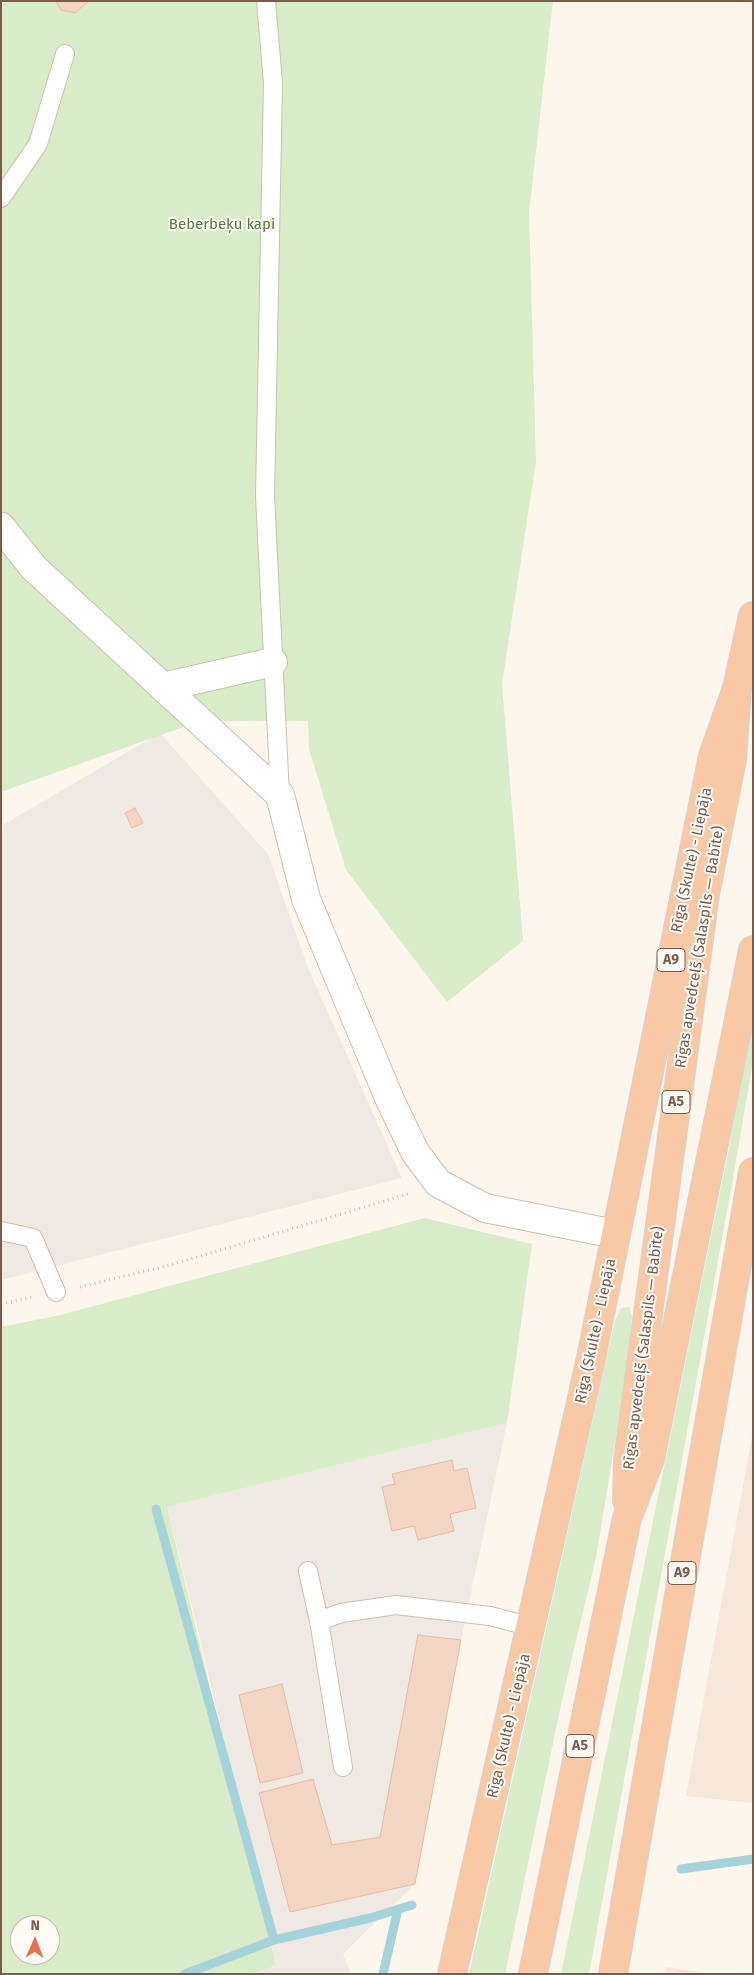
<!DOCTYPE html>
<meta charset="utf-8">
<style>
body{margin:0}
#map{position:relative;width:754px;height:1975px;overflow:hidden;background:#fdf6ec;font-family:"Fira Sans",sans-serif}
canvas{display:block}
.frame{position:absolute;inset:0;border:2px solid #7a5c4d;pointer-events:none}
.north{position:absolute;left:10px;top:1915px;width:50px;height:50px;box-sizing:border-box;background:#fffaf3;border:1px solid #cabbb1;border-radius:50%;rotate:1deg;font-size:14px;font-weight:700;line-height:20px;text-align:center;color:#7a5c4d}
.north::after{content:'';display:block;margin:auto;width:18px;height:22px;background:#e76f51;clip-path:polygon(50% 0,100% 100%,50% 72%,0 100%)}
</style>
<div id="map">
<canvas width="754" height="1975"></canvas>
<div class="frame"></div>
<div class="north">N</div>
</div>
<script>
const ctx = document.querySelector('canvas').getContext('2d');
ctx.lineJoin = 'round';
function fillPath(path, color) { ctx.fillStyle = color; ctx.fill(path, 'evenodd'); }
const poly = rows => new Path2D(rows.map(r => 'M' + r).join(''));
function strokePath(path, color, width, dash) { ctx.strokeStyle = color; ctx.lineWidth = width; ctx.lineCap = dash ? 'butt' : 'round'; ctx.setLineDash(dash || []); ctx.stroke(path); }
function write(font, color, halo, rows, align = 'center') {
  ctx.font = font + ' "Fira Sans",sans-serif'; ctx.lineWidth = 4; ctx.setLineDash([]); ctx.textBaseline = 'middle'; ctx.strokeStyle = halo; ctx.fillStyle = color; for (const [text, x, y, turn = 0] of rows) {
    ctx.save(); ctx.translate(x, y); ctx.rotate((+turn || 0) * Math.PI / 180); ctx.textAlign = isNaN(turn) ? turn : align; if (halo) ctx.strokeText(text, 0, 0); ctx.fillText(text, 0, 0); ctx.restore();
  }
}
fillPath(poly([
 [753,1431,753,1803,686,1796],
 [665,1967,712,1974,664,1974]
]), '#f5e8da');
fillPath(poly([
 [160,733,268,854,308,968,402,1178,1,1280,1,826],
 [507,1423,461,1640,415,1884,343,1954,351,1974,251,1974,276,1964,198,1630,167,1507]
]), '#efe9e4');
fillPath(poly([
 [1,1,553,1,529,212,536,462,502,684,523,941,447,1002,346,870,309,749,308,721,200,721,1,792],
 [753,1015,753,1061,738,1150,589,1974,561,1974,729,1148],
 [425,1218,532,1244,507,1423,167,1507,276,1965,251,1974,1,1974,1,1327,60,1315],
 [20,1925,50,1925,50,1955,20,1955],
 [629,1307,632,1316,629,1359,596,1557,562,1700,505,1974,469,1974,615,1320,621,1308]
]), '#d8ecc9');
strokePath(poly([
 [156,1509,274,1940],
 [681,1869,753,1859],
 [185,1974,274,1940,370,1918,412,1905],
 [383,1974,398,1909]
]), '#a5d3da', 9);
const building = poly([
 [56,1,89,1,75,13,61,10,56,1],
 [135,808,143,823,132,828,125,813,135,808],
 [452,1460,454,1471,467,1468,476,1508,450,1514,454,1531,418,1540,414,1526,392,1531,382,1487,395,1484,392,1474,452,1460],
 [418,1635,461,1640,415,1884,290,1912,259,1793,313,1779,332,1845,380,1837,418,1635],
 [282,1684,303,1773,260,1783,239,1695,282,1684]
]);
fillPath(building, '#f3d5c3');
strokePath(building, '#e6bba3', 1);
const service = poly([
 [266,1,273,83,265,496,280,795],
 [1,198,38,144,65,54],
 [1,1231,33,1238,56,1292],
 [308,1571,319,1621,343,1767],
 [319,1621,341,1613,396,1605,490,1616,532,1627]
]);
const minor = poly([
 [163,687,273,662]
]);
const tertiary = poly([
 [1,527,34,568,280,795,306,899,390,1100,415,1152,438,1183,485,1208,615,1234]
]);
const trunk = poly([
 [627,1500,628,1461,705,894,732,759,737,688,753,616],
 [452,1974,591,1358,713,756,737,688],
 [533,1974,627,1518,650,1459,753,950],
 [613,1974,753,1172]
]);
strokePath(service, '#d1beb0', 20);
strokePath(minor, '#d1beb0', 30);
strokePath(tertiary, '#d1beb0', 30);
strokePath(trunk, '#dad1cd', 30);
strokePath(poly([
 [80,1287,174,1264,408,1194],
 [1,1304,32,1297]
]), '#d9b8a5', 3, [1, 4]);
strokePath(service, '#fff', 18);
strokePath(minor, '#fff', 28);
strokePath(tertiary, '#fff', 28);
strokePath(trunk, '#f9c8a4', 28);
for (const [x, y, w] of [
 [671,960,28],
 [676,1102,28],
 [682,1573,28],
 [580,1746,28]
]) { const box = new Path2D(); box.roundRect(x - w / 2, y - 11.5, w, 23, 4); ctx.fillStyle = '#fffaf3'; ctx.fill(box); strokePath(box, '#7a5c4d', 1); }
write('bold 14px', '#7a5c4d', null, [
 ["A9",671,960],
 ["A5",676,1102],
 ["A9",682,1573],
 ["A5",580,1746]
]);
write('15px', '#537a41', '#fffaf3', [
 ["Beberbeķu kapi",222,225]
]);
write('15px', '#7a5c4d', '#fffaf3', [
 ["Rīga (Skulte) - Liepāja",692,860,-78],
 ["Rīgas apvedceļš (Salaspils — Babīte)",700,947,-81],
 ["Rīga (Skulte) - Liepāja",596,1331,-78],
 ["Rīgas apvedceļš (Salaspils — Babīte)",644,1348,-83],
 ["Rīga (Skulte) - Liepāja",509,1726,-77]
]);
</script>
